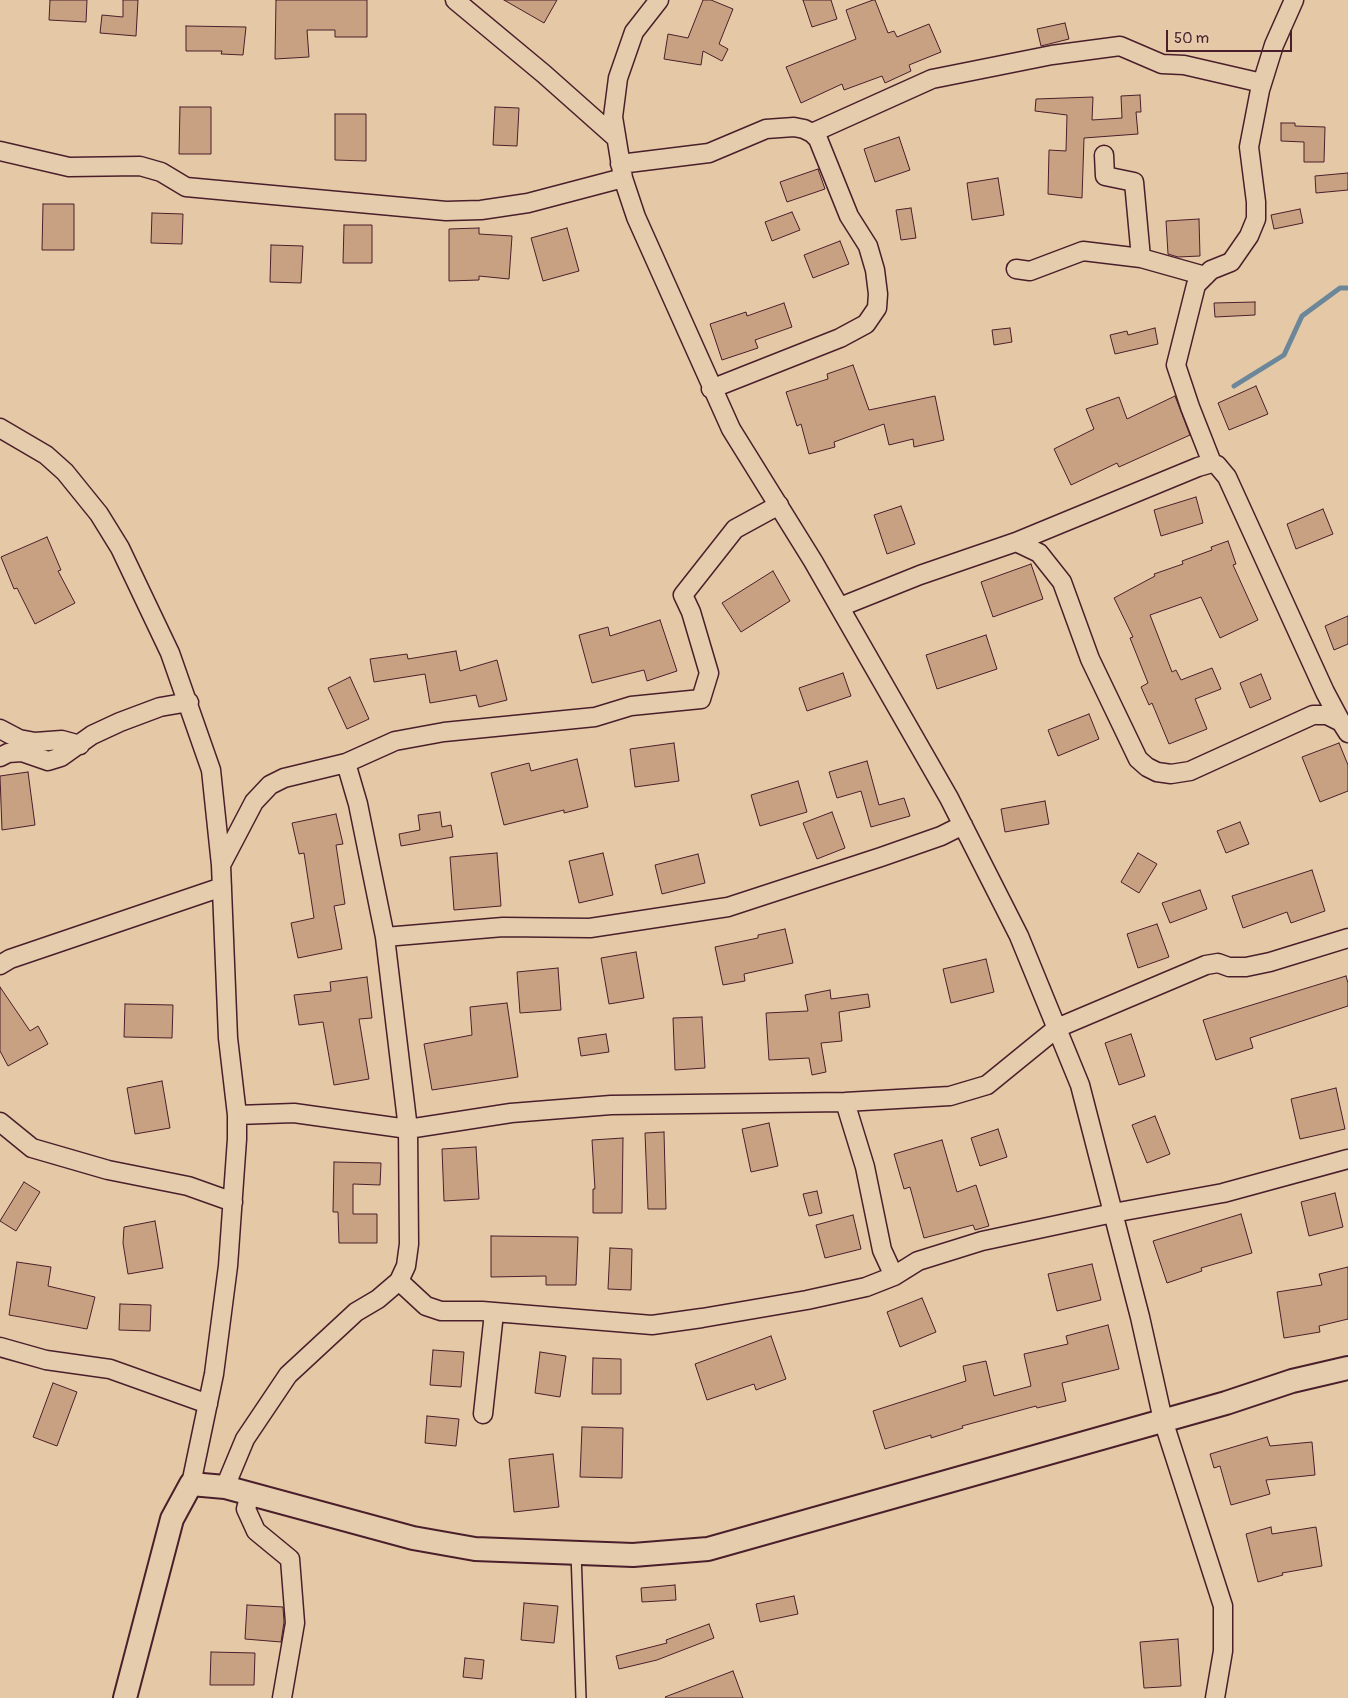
<!DOCTYPE html>
<style>
body{margin:0}
#map{position:relative;width:1348px;height:1698px;overflow:hidden;background:#e5c9a6;font-family:Pangolin,sans-serif}
canvas{display:block}
.scale{position:absolute;left:1166px;top:30px;width:126px;height:22px;box-sizing:border-box;border:2px solid #4a1f2b;border-top:0;padding-left:6px;font-size:15px;line-height:18px;white-space:nowrap;color:#4a1f2b;-webkit-text-stroke:4px #e4ccac;paint-order:stroke}
</style>
<div id="map">
<canvas width="1348" height="1698"></canvas>
<div class="scale">50 m</div>
</div>
<script>
const ctx = document.querySelector('canvas').getContext('2d');
ctx.lineJoin = 'round';
const poly = rows => new Path2D(rows.map(r => 'M' + r).join(''));
function strokePath(path, color, width, dash) { ctx.strokeStyle = color; ctx.lineWidth = width; ctx.lineCap = dash ? 'butt' : 'round'; ctx.setLineDash(dash || []); ctx.stroke(path); }
function fillPath(path, color) { ctx.fillStyle = color; ctx.fill(path, 'evenodd'); }
strokePath(poly([
 [1234,386,1284,355,1302,316,1340,288,1348,288]
]), '#6d879a', 5);
const building = poly([
 [50,0,87,0,86,22,49,20,50,0],
 [123,0,138,0,136,36,100,33,102,15,123,17,123,0],
 [276,0,367,0,367,37,335,37,335,30,307,30,309,57,275,59,276,0],
 [504,0,557,0,544,23,504,0],
 [703,0,711,0,733,9,719,44,728,49,722,61,703,51,701,65,664,59,668,34,688,38,703,0],
 [803,0,831,0,837,19,812,27,803,0],
 [873,0,875,0,888,33,894,31,897,37,929,24,941,52,909,65,911,71,885,83,882,76,844,90,842,84,801,103,786,67,856,39,846,10,873,0],
 [1065,23,1069,39,1041,46,1037,29,1065,23],
 [186,26,246,27,243,55,221,54,222,51,186,51,186,26],
 [1140,95,1141,112,1136,112,1138,134,1084,138,1082,198,1048,194,1049,150,1066,151,1067,115,1035,111,1036,99,1093,97,1092,120,1122,118,1121,96,1140,95],
 [180,107,211,107,211,154,179,154,180,107],
 [495,107,519,108,517,146,493,145,495,107],
 [335,114,366,114,366,161,335,160,335,114],
 [1281,123,1295,123,1295,126,1325,127,1324,162,1304,162,1304,142,1281,141,1281,123],
 [899,137,910,170,875,182,864,149,899,137],
 [818,169,825,189,787,202,780,182,818,169],
 [1348,173,1348,190,1316,193,1315,176,1348,173],
 [998,178,1004,215,972,220,967,183,998,178],
 [43,204,74,204,74,250,42,250,43,204],
 [911,208,916,238,901,240,896,210,911,208],
 [1300,209,1303,223,1274,229,1271,215,1300,209],
 [792,212,800,230,772,241,765,222,792,212],
 [152,213,183,214,182,244,151,243,152,213],
 [1199,219,1200,256,1178,257,1168,254,1166,221,1199,219],
 [344,225,372,225,372,263,343,263,344,225],
 [479,228,479,234,512,236,509,279,479,276,479,280,449,281,449,229,479,228],
 [567,228,579,271,543,281,531,238,567,228],
 [840,241,849,264,813,278,804,255,840,241],
 [271,245,303,246,301,283,270,282,271,245],
 [1255,302,1255,315,1215,317,1214,303,1255,302],
 [784,303,792,327,755,340,758,348,722,360,710,324,746,312,747,316,784,303],
 [1010,328,1012,342,994,345,992,330,1010,328],
 [1155,328,1158,344,1115,354,1110,335,1127,331,1128,335,1155,328],
 [853,365,869,410,935,396,944,440,914,447,913,439,889,445,884,424,834,442,835,447,809,454,801,424,797,426,786,392,828,379,827,374,853,365],
 [1256,386,1268,414,1229,430,1218,403,1256,386],
 [1175,396,1190,435,1119,467,1117,463,1071,485,1054,449,1094,429,1086,409,1119,397,1127,419,1175,396],
 [1196,497,1203,523,1161,536,1154,510,1196,497],
 [901,506,915,544,887,554,874,515,901,506],
 [1323,509,1333,534,1296,549,1287,524,1323,509],
 [47,537,61,570,58,571,75,603,35,624,17,588,14,589,1,557,47,537],
 [1228,541,1236,564,1233,565,1258,620,1220,638,1201,597,1150,615,1172,672,1176,670,1181,680,1212,668,1221,689,1195,699,1207,729,1169,744,1152,703,1149,705,1141,687,1148,683,1130,638,1133,637,1114,598,1155,576,1154,574,1183,564,1182,561,1212,550,1211,547,1228,541],
 [1031,564,1043,599,993,617,981,582,1031,564],
 [773,571,790,601,741,632,722,603,773,571],
 [1348,616,1348,644,1334,650,1325,626,1348,616],
 [660,620,677,671,647,681,644,670,592,683,579,635,608,627,610,636,660,620],
 [986,635,997,669,937,689,926,655,986,635],
 [456,651,460,671,497,660,507,700,479,707,476,695,430,703,425,674,374,682,370,659,407,654,408,659,456,651],
 [843,673,851,696,807,711,799,688,843,673],
 [1261,674,1271,699,1250,708,1240,683,1261,674],
 [350,677,369,719,347,729,328,688,350,677],
 [1089,714,1099,739,1058,756,1048,730,1089,714],
 [674,743,679,781,635,787,630,749,674,743],
 [1339,743,1348,765,1348,791,1320,802,1302,757,1339,743],
 [577,759,588,807,564,813,564,810,504,825,491,773,529,763,531,771,577,759],
 [867,761,879,805,904,798,910,816,871,827,861,791,837,798,829,772,867,761],
 [28,772,35,825,2,830,0,776,28,772],
 [798,781,807,812,760,826,751,795,798,781],
 [1045,801,1049,824,1005,832,1001,809,1045,801],
 [440,812,442,827,451,825,453,837,401,846,399,834,420,830,418,815,440,812],
 [832,812,845,848,817,859,803,823,832,812],
 [336,814,343,844,336,845,345,904,334,906,342,949,298,958,291,923,314,918,304,853,299,854,292,823,336,814],
 [1240,822,1249,844,1226,853,1217,831,1240,822],
 [497,853,501,906,454,910,450,857,497,853],
 [603,853,613,895,579,903,569,861,603,853],
 [1138,853,1157,864,1139,893,1121,882,1138,853],
 [698,854,705,883,662,894,655,865,698,854],
 [1312,870,1325,911,1291,923,1287,912,1243,928,1232,896,1312,870],
 [1200,890,1207,909,1170,923,1162,903,1200,890],
 [1157,924,1169,957,1138,968,1127,934,1157,924],
 [785,929,793,963,744,974,745,981,723,985,715,947,758,938,758,935,785,929],
 [636,952,644,998,609,1004,601,958,636,952],
 [986,959,994,992,951,1003,943,969,986,959],
 [558,968,561,1010,520,1013,517,972,558,968],
 [1346,976,1348,983,1348,1006,1250,1038,1253,1048,1216,1060,1203,1020,1346,976],
 [367,977,372,1018,359,1019,369,1079,334,1085,323,1022,299,1025,294,995,331,991,330,982,367,977],
 [0,987,30,1031,38,1026,48,1044,8,1066,0,1051,0,987],
 [830,990,831,999,868,994,870,1007,839,1012,842,1041,821,1043,826,1072,812,1075,809,1058,769,1060,766,1013,808,1011,805,995,830,990],
 [507,1003,518,1077,432,1090,424,1044,472,1035,470,1007,507,1003],
 [125,1004,173,1005,172,1038,124,1037,125,1004],
 [702,1017,705,1068,675,1070,673,1018,702,1017],
 [606,1034,609,1052,581,1056,578,1038,606,1034],
 [1131,1034,1145,1076,1119,1085,1105,1043,1131,1034],
 [162,1081,170,1128,135,1134,127,1088,162,1081],
 [1336,1088,1345,1129,1300,1139,1291,1099,1336,1088],
 [1155,1116,1170,1154,1147,1163,1132,1125,1155,1116],
 [769,1123,778,1166,751,1172,742,1129,769,1123],
 [998,1129,1007,1157,980,1166,971,1138,998,1129],
 [664,1132,666,1209,648,1209,645,1133,664,1132],
 [623,1138,622,1213,593,1213,593,1189,595,1189,592,1140,623,1138],
 [942,1140,957,1192,976,1185,989,1226,975,1230,973,1225,924,1238,910,1187,904,1189,894,1154,942,1140],
 [476,1147,479,1199,444,1201,442,1149,476,1147],
 [334,1162,381,1163,380,1185,353,1184,353,1214,377,1214,377,1243,339,1243,338,1212,333,1212,334,1162],
 [24,1182,40,1192,16,1231,0,1221,24,1182],
 [817,1191,822,1213,809,1216,803,1194,817,1191],
 [1335,1193,1343,1227,1309,1236,1301,1202,1335,1193],
 [1241,1214,1252,1253,1201,1268,1202,1271,1167,1283,1153,1241,1241,1214],
 [853,1215,861,1249,825,1258,816,1225,853,1215],
 [155,1221,163,1268,128,1274,123,1243,124,1227,155,1221],
 [491,1236,578,1237,576,1285,546,1285,546,1276,491,1277,491,1236],
 [610,1248,632,1249,631,1290,608,1289,610,1248],
 [17,1262,51,1267,48,1286,95,1297,87,1329,9,1315,17,1262],
 [1092,1264,1101,1300,1057,1311,1048,1274,1092,1264],
 [1348,1267,1348,1319,1319,1326,1320,1332,1284,1338,1277,1292,1322,1285,1319,1274,1348,1267],
 [922,1298,936,1332,900,1347,887,1312,922,1298],
 [120,1304,151,1305,150,1331,119,1330,120,1304],
 [1108,1325,1119,1369,1062,1383,1066,1401,1037,1408,1036,1406,962,1426,963,1428,931,1438,931,1435,885,1449,873,1411,966,1381,963,1366,986,1361,994,1396,1031,1386,1024,1354,1068,1344,1066,1336,1108,1325],
 [771,1336,786,1379,756,1390,754,1384,707,1400,695,1364,771,1336],
 [433,1350,464,1352,461,1387,430,1385,433,1350],
 [540,1352,566,1356,560,1397,535,1393,540,1352],
 [593,1358,621,1359,621,1394,592,1394,593,1358],
 [53,1383,77,1392,57,1446,33,1437,53,1383],
 [427,1416,459,1419,456,1446,425,1443,427,1416],
 [582,1427,623,1428,622,1478,580,1477,582,1427],
 [1267,1437,1270,1446,1312,1442,1315,1475,1266,1480,1270,1494,1231,1505,1220,1466,1214,1468,1210,1454,1267,1437],
 [553,1454,559,1507,514,1512,509,1459,553,1454],
 [1271,1527,1272,1534,1316,1527,1322,1566,1282,1573,1283,1575,1258,1582,1246,1534,1271,1527],
 [675,1585,676,1600,642,1602,641,1588,675,1585],
 [794,1596,798,1614,760,1622,756,1604,794,1596],
 [524,1603,558,1606,554,1643,521,1640,524,1603],
 [247,1605,283,1607,284,1622,281,1642,245,1639,247,1605],
 [709,1624,714,1638,657,1660,619,1669,616,1656,667,1643,666,1640,709,1624],
 [1178,1639,1181,1686,1144,1688,1140,1642,1178,1639],
 [211,1652,255,1653,254,1685,210,1685,211,1652],
 [465,1658,484,1660,482,1679,463,1677,465,1658],
 [733,1671,743,1698,666,1698,665,1697,733,1671]
]);
fillPath(building, '#c8a182');
strokePath(building, '#4a1f2b', 1);
const service = poly([
 [576,1552,581,1698]
]);
const minor = poly([
 [455,0,544,74,616,138],
 [659,0,634,32,618,78,613,117,623,178,636,217,731,429,813,561,949,798,1019,936,1080,1085,1140,1317,1163,1420,1223,1606,1223,1651,1215,1698],
 [812,133,932,79,1052,55,1120,46,1162,64,1184,65,1262,83],
 [0,151,69,167,140,166,161,172,186,187,446,211,481,210,528,203,623,178],
 [1104,155,1105,176,1134,182,1141,258],
 [620,164,709,153,766,129,794,127,804,129,812,133,818,139,849,216,868,246,875,270,878,294,877,308,866,324,840,338,711,389],
 [1016,269,1030,271,1083,251,1141,258,1205,276],
 [0,428,46,455,65,472,99,514,120,548,170,653,211,770,221,865,228,1038,237,1115,237,1139,228,1266,214,1374,191,1484],
 [1212,463,1190,407,1176,365,1196,285,1211,270,1231,262,1249,236,1256,219,1256,202,1249,147,1260,90,1274,45,1294,0],
 [1016,542,1198,467,1212,463,1217,465,1227,477,1325,692,1341,722],
 [840,607,920,575,1016,542,1039,553,1062,582,1090,659,1138,759,1147,767,1157,772,1171,774,1190,771,1313,715,1327,715,1341,722,1348,733],
 [0,729,19,739,35,742,62,740,80,745],
 [0,757,8,753,22,752,48,761,61,757,92,735,120,722,160,707,189,702],
 [221,865,254,802,270,785,284,778,346,763,395,741,444,732,595,717,631,706,701,699,709,673,691,612,683,595,735,529,779,505],
 [385,937,503,927,590,928,728,907,881,857,941,836,963,825],
 [0,965,10,959,222,887],
 [845,1102,865,1167,882,1250,894,1276],
 [237,1115,294,1113,408,1129,511,1113,611,1105,845,1102,950,1096,987,1085,1057,1028,1206,965,1218,963,1229,967,1246,967,1270,962,1348,938],
 [0,1122,32,1148,108,1170,188,1186,233,1202],
 [399,1281,426,1306,441,1311,482,1311,652,1325,702,1318,807,1300,866,1287,894,1276,918,1261,982,1241,1113,1213,1223,1193,1348,1159],
 [0,1347,46,1360,110,1369,208,1404],
 [483,1414,494,1313],
 [225,1487,245,1439,288,1375,356,1312,378,1299,399,1281,406,1266,409,1244,408,1129,385,937,358,804,346,763],
 [250,1494,246,1509,256,1531,290,1559,295,1623,282,1698]
]);
const tertiary = poly([
 [125,1698,172,1519,191,1484,225,1487,413,1538,475,1549,633,1555,708,1549,1226,1403,1292,1381,1348,1368]
]);
strokePath(service, '#4a1f2b', 12);
strokePath(minor, '#4a1f2b', 21);
strokePath(tertiary, '#4a1f2b', 26);
strokePath(service, '#e4ccac', 9);
strokePath(minor, '#e4ccac', 18);
strokePath(tertiary, '#e4ccac', 22);
</script>
